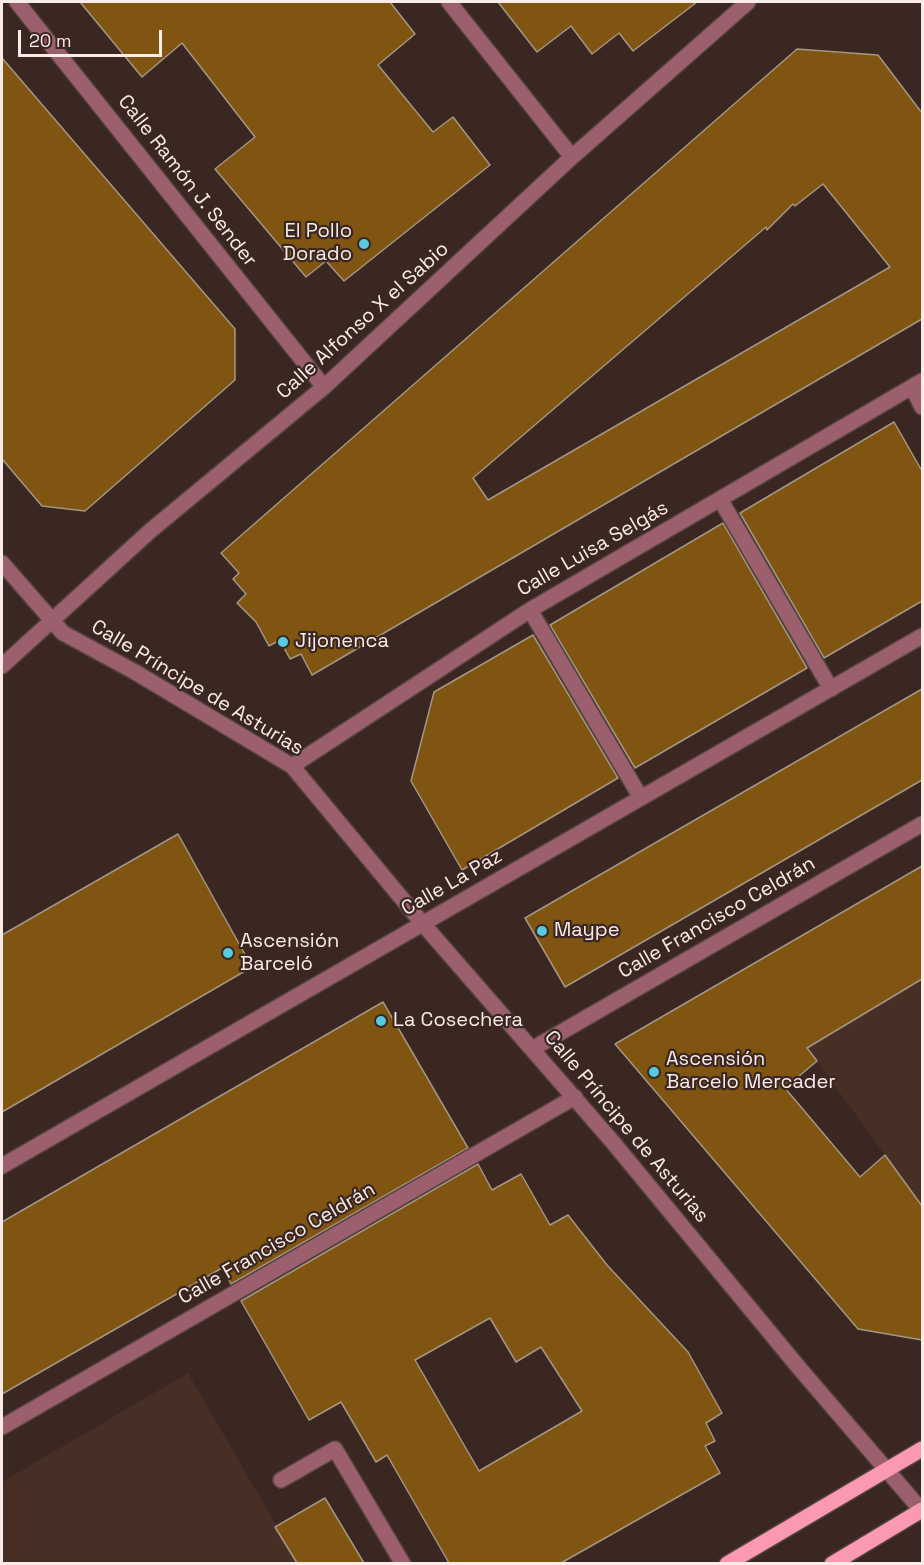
<!DOCTYPE html>
<meta charset="utf-8">
<style>
body{margin:0}
#map{position:relative;width:924px;height:1565px;overflow:hidden;background:#3a2721;font-family:"Space Grotesk",sans-serif}
canvas{display:block}
.frame{position:absolute;inset:0;border:3px solid #f9ece8;pointer-events:none}
.scale{position:absolute;left:18px;top:30px;width:144px;height:27px;box-sizing:border-box;border:3px solid #f9ece8;border-top:0;padding-left:8px;font-size:18px;line-height:21px;white-space:nowrap;color:#f9ece8;-webkit-text-stroke:4px #3a2721;paint-order:stroke}
</style>
<div id="map">
<canvas width="924" height="1565"></canvas>
<div class="frame"></div>
<div class="scale">20 m</div>
</div>
<script>
const ctx = document.querySelector('canvas').getContext('2d');
ctx.lineJoin = 'round';
function fillPath(path, color) { ctx.fillStyle = color; ctx.fill(path, 'evenodd'); }
const poly = rows => new Path2D(rows.map(r => 'M' + r).join(''));
function strokePath(path, color, width, dash) { ctx.strokeStyle = color; ctx.lineWidth = width; ctx.lineCap = dash ? 'butt' : 'round'; ctx.setLineDash(dash || []); ctx.stroke(path); }
function write(font, color, halo, rows, align = 'center') {
  ctx.font = font + ' "Space Grotesk",sans-serif'; ctx.lineWidth = 4.5; ctx.setLineDash([]); ctx.textBaseline = 'middle'; ctx.strokeStyle = halo; ctx.fillStyle = color; for (const [text, x, y, turn = 0] of rows) {
    ctx.save(); ctx.translate(x, y); ctx.rotate((+turn || 0) * Math.PI / 180); ctx.textAlign = isNaN(turn) ? turn : align; if (halo) ctx.strokeText(text, 0, 0); ctx.fillText(text, 0, 0); ctx.restore();
  }
}
fillPath(poly([
 [922,979,922,1205,807,1048],
 [188,1373,298,1563,2,1563,2,1482]
]), '#482f26');
const building = poly([
 [80,2,390,2,415,34,378,65,433,132,453,117,490,165,344,281,326,261,306,277,215,169,255,137,182,43,142,77,80,2],
 [498,2,697,2,633,51,619,33,592,54,571,26,537,52,498,2],
 [797,49,878,55,922,113,922,319,312,675,301,654,290,659,280,640,269,646,256,622,237,603,246,594,233,579,239,573,221,553,797,49],
 [823,184,890,267,488,500,473,478,766,227,767,230,793,204,795,206,823,184],
 [2,58,235,329,235,380,85,511,42,506,2,459,2,58],
 [894,422,922,471,922,601,824,658,740,513,894,422],
 [723,523,807,668,635,768,550,625,723,523],
 [533,635,618,778,462,870,411,781,434,692,533,635],
 [922,689,922,780,565,987,525,918,922,689],
 [178,834,252,967,2,1112,2,935,178,834],
 [922,866,922,979,807,1048,817,1061,785,1088,860,1177,885,1155,922,1206,922,1340,858,1329,615,1044,922,866],
 [383,1002,468,1148,231,1284,222,1268,2,1394,2,1222,383,1002],
 [478,1164,492,1190,521,1174,550,1225,568,1215,607,1265,688,1352,722,1413,706,1423,715,1441,705,1446,720,1473,561,1563,449,1563,387,1455,376,1462,341,1402,309,1420,241,1301,478,1164],
 [490,1318,516,1362,541,1347,582,1411,479,1471,415,1360,490,1318],
 [325,1498,364,1563,297,1563,275,1527,325,1498]
]);
fillPath(building, '#805511');
strokePath(building, '#a49684', 1.5);
const minor = poly([
 [17,2,324,387],
 [449,2,572,157],
 [912,387,922,407],
 [720,499,831,689],
 [2,563,63,633,135,672,292,766,423,924,611,1140,800,1369,922,1511],
 [530,610,641,798],
 [2,666,150,531,324,387,572,157,748,2],
 [292,766,530,610,922,381],
 [532,1049,922,824],
 [2,1166,922,636],
 [2,1427,575,1097],
 [281,1480,335,1449,403,1564]
]);
const major = poly([
 [727,1564,922,1449],
 [832,1564,922,1510]
]);
strokePath(minor, '#55433d', 18);
strokePath(major, '#55433d', 18);
strokePath(minor, '#9c5f6e', 15);
strokePath(major, '#fc99b2', 15);
for (const [x, y, r, color] of [
 [364,244,6,"#55cae0"],
 [283,642,6,"#55cae0"],
 [542,931,6,"#55cae0"],
 [228,953,6,"#55cae0"],
 [381,1021,6,"#55cae0"],
 [654,1072,6,"#55cae0"]
]) { const dot = new Path2D(); dot.arc(x, y, r, 0, 2 * Math.PI); ctx.fillStyle = color; ctx.fill(dot); strokePath(dot, '#3a2721', 2); }
write('20px', '#f9ece8', '#3a2721', [
 ["Calle Ramón J. Sender",187,181,52],
 ["Calle Alfonso X el Sabio",363,321,-42],
 ["Calle Luisa Selgás",593,549,-30],
 ["Calle Príncipe de Asturias",197,688,31],
 ["Calle La Paz",452,883,-30],
 ["Calle Francisco Celdrán",717,918,-30],
 ["Calle Príncipe de Asturias",626,1127,50],
 ["Calle Francisco Celdrán",277,1244,-30]
]);
write('20px', '#f9ece8', '#3a2721', [
 ["El Pollo",352,232,"right"],
 ["Dorado",352,255,"right"],
 ["Jijonenca",295,642],
 ["Maype",554,931],
 ["Ascensión",240,942],
 ["Barceló",240,965],
 ["La Cosechera",393,1021],
 ["Ascensión",666,1060],
 ["Barcelo Mercader",666,1083]
], 'left');
</script>
